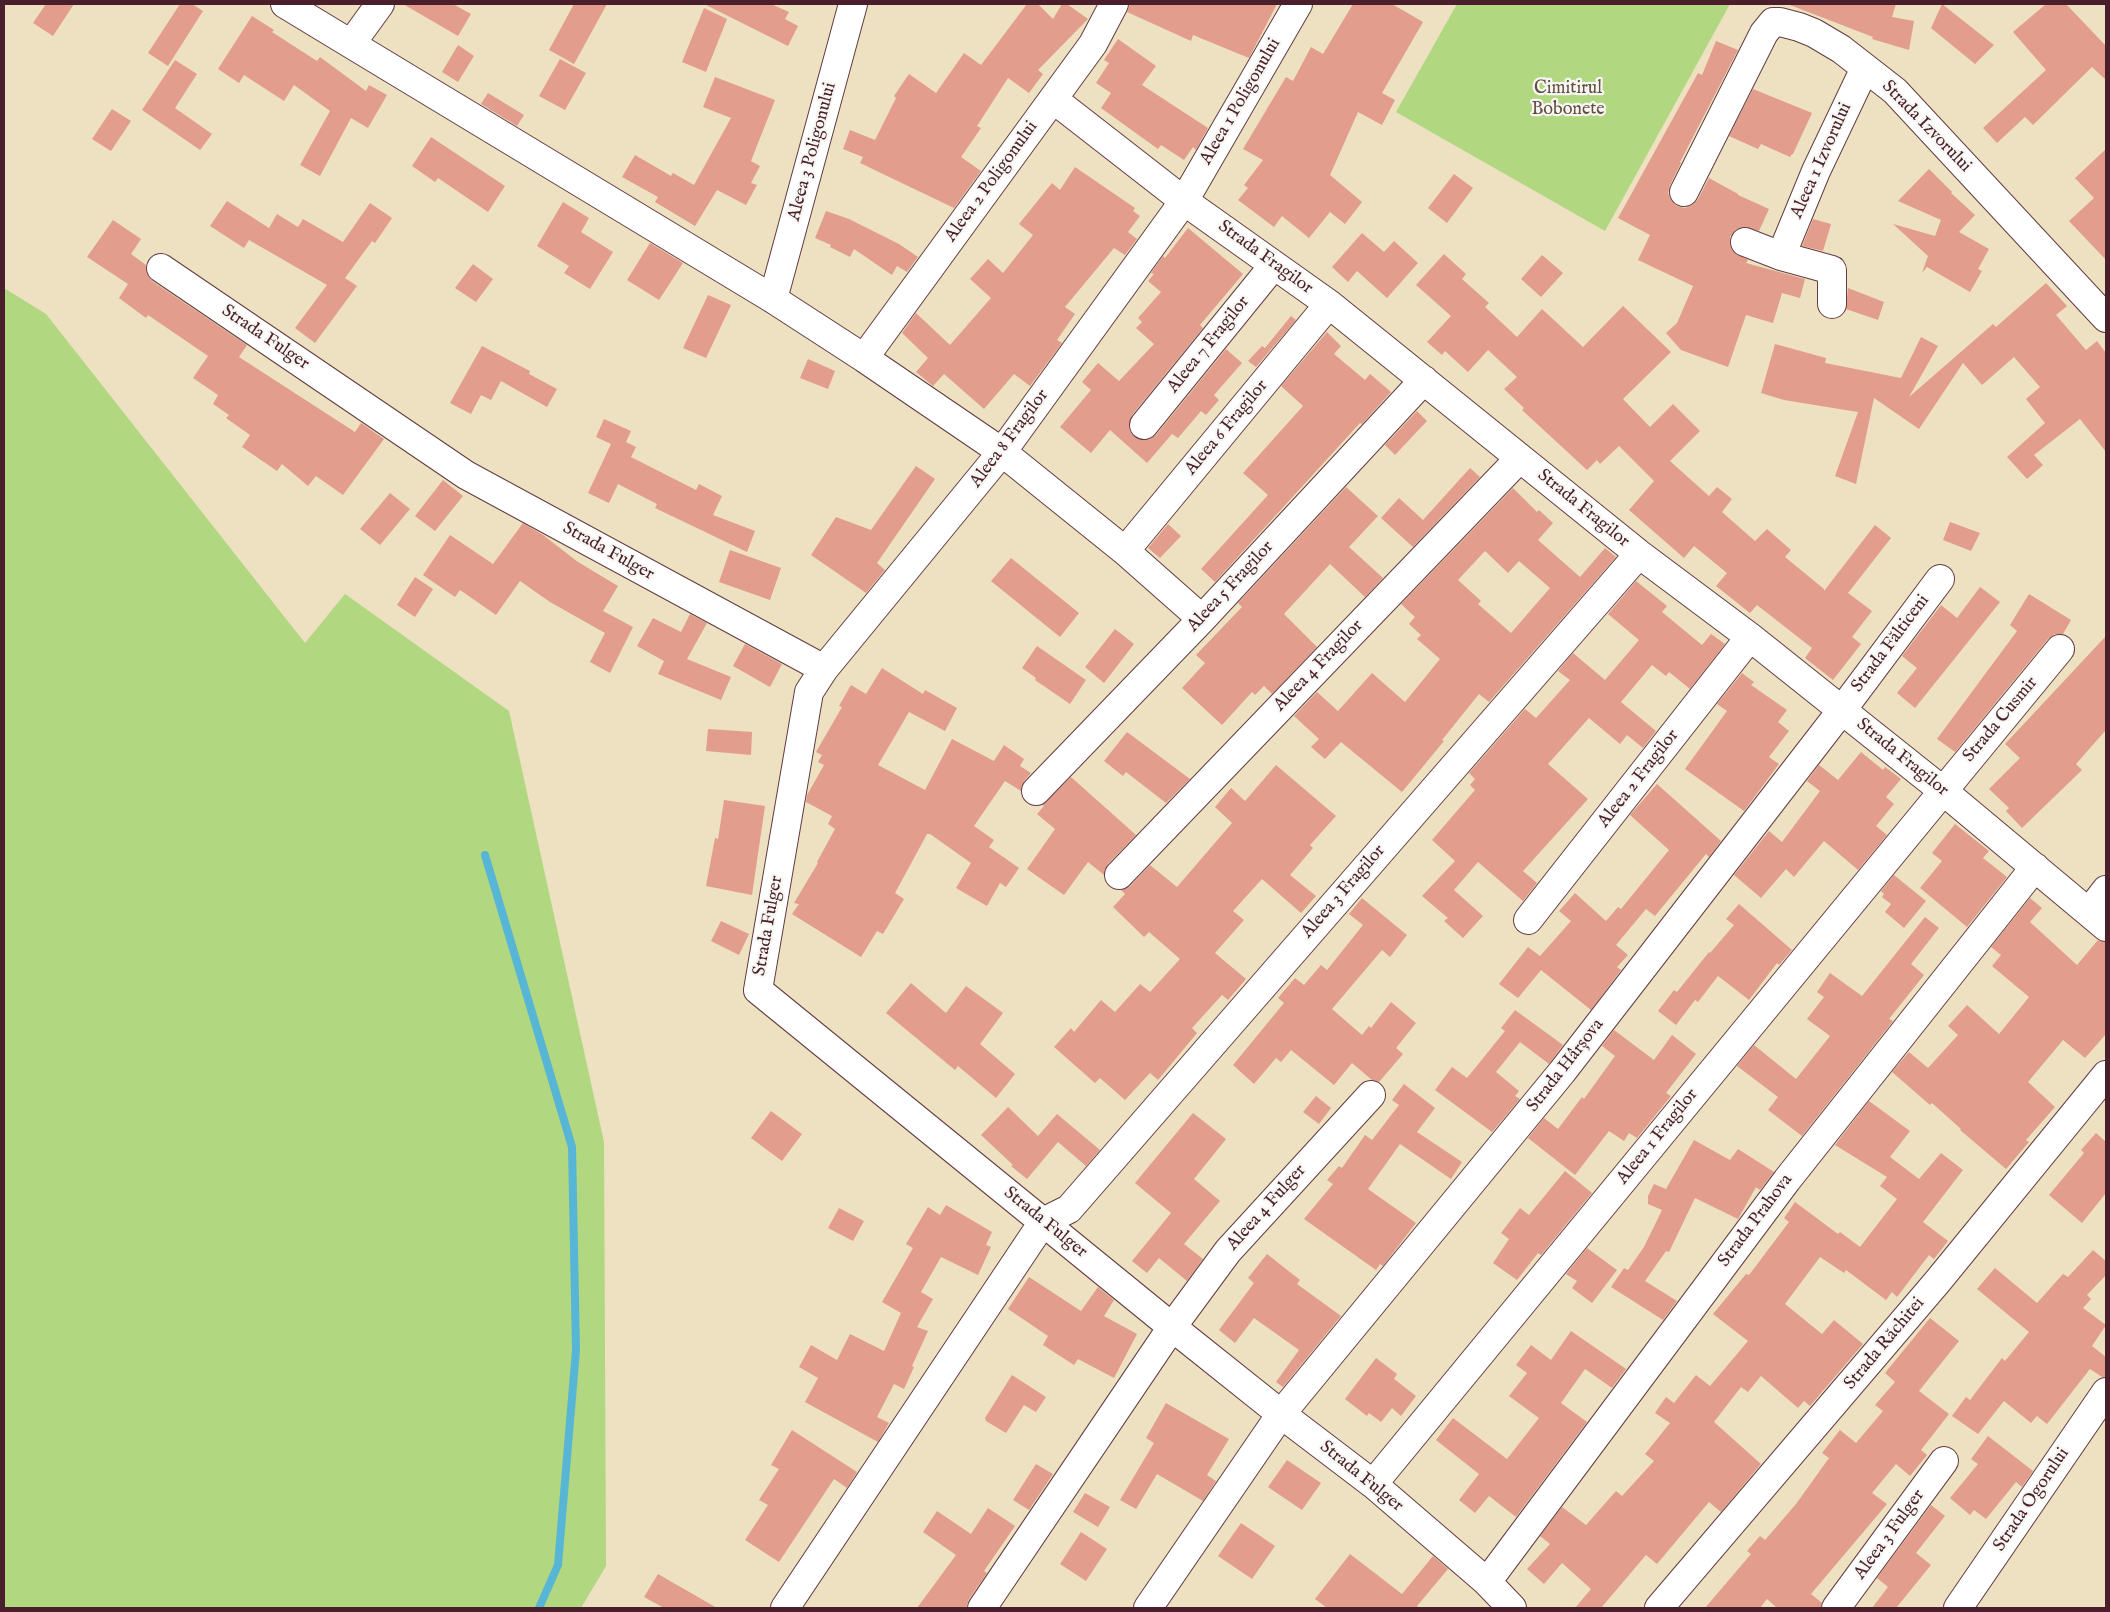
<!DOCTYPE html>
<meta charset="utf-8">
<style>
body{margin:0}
#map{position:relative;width:2110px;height:1612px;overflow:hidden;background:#ede1c1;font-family:"IM FELL English",serif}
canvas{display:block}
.frame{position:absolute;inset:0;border:5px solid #4a1f2b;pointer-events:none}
</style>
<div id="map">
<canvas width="2110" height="1612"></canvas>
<div class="frame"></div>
</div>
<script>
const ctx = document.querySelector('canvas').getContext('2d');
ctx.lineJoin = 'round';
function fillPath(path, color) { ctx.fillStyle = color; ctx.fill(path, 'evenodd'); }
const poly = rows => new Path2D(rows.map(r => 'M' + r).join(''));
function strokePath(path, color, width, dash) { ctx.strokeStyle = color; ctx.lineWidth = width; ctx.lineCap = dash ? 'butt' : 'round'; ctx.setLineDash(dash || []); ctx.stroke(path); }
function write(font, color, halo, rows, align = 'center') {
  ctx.font = font + ' "IM FELL English",serif'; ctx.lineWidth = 4.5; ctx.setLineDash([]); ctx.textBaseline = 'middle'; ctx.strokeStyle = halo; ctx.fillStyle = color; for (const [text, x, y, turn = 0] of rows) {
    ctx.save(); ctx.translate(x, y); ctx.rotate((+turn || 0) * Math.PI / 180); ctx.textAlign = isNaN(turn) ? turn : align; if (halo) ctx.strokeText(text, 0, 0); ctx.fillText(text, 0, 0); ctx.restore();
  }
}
fillPath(poly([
 [1457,4,1730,4,1605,231,1396,112],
 [4,288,46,314,305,643,345,594,509,711,604,1142,606,1566,581,1608,4,1608]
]), '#b1d780');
strokePath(poly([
 [485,855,572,1147,576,1350,558,1565,539,1608]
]), '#57b5d5', 8);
fillPath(poly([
 [46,4,74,4,53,36,33,23],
 [180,4,192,4,203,11,168,66,148,53],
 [403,4,453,4,471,14,458,36],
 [574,4,607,4,574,64,549,50],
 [704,4,771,4,789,12,785,19,798,26,788,46],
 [1027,4,1038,4,1053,19,1062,4,1067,4,1088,19,1038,70,1043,74,1029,93,1008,78,977,126,981,128,961,157,981,171,954,208,860,163,863,157,843,149,850,130,875,140,896,98,894,96,909,74,936,93,964,53,981,65],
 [1130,4,1277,4,1249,58,1193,35,1191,41,1127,12],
 [1353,4,1392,4,1423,22,1382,93,1395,100,1382,125,1358,112,1330,175,1362,202,1345,224,1330,212,1309,238,1282,216,1274,227,1238,200,1248,188,1244,185,1263,160,1243,149,1286,77,1293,81,1311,47,1323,54],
 [1790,4,1896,4,1892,17,1914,21,1909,50,1872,39,1873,37,1790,5],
 [1942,4,1994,45,1975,64,1931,28],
 [2046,4,2066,4,2106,46,2106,80,2092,67,2033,125,2025,117,1997,143,1983,128,2046,70,2013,32],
 [704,8,727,19,706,72,682,62],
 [252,16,274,30,272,32,317,61,320,57,366,91,369,85,387,95,368,128,351,118,320,176,300,165,330,111,294,85,284,101,244,75,239,83,218,69],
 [1118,39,1156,66,1142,85,1208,128,1196,150,1193,147,1184,160,1161,145,1158,149,1101,108,1111,93,1096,83,1109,63,1104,60],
 [1716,41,1738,50,1680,162,1681,163,1670,185,1668,193,1671,200,1677,206,1685,208,1692,205,1698,199,1709,178,1738,194,1738,195,1769,209,1759,231,1743,227,1735,230,1730,237,1730,244,1733,251,1748,260,1746,263,1805,279,1800,298,1782,293,1773,323,1746,315,1728,367,1681,350,1666,333,1677,323,1693,286,1638,260,1650,235,1618,218,1698,73,1702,75],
 [458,45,474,56,458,82,442,72],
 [560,59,586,73,565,110,539,96],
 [175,60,197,74,175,108,212,134,200,150,142,110],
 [715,77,775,100,751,161,760,166,751,183,757,185,746,205,717,190,695,226,655,202,658,197,622,177,635,155,671,176,673,173,694,185,731,118,703,107],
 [1753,89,1812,113,1793,154,1792,154,1790,157,1761,144,1758,149,1729,136],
 [488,93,524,115,517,126,481,104],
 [112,109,131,121,111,151,92,139],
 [431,137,505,186,488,212,438,178,435,182,412,166],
 [2106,149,2106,260,2069,221,2094,198,2075,178],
 [1075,167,1135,208,1133,211,1140,216,1128,232,1137,239,1125,255,1114,248,1065,307,1075,314,1057,340,1062,343,1030,386,1014,374,984,409,944,374,933,386,916,372,928,358,902,333,916,313,950,345,991,298,970,279,988,259,1003,273,1033,235,1019,224,1052,183,1060,190],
 [1929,169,1952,192,1951,193,1975,215,1959,232,1989,249,1978,269,1982,271,1970,292,1927,267,1922,273,1928,256,1893,224,1935,236,1941,220,1898,201],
 [1454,174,1473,188,1447,223,1428,208],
 [227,201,269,228,277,214,298,227,303,219,343,242,370,203,392,218,375,243,372,241,345,278,357,286,315,343,295,328,327,285,249,240,244,248,210,226],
 [563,202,589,218,581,232,613,252,590,289,564,273,569,266,537,246],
 [826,211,849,219,899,244,918,257,907,272,897,266,892,275,854,249,850,257,830,247,831,245,815,238],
 [1813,219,1831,224,1823,251,1802,246],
 [113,220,141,239,131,254,146,265,147,274,152,281,247,345,239,357,355,432,361,423,384,439,343,495,316,476,308,486,282,464,277,471,242,447,250,435,226,418,229,415,213,404,218,395,193,378,208,356,148,315,146,318,119,298,128,284,87,257],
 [1188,228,1243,274,1200,325,1203,328,1132,415,1129,423,1130,431,1135,437,1141,440,1149,440,1156,435,1226,349,1242,363,1214,395,1219,400,1206,415,1201,411,1178,438,1172,434,1147,463,1110,430,1091,453,1060,427,1091,390,1082,382,1098,363,1119,381,1154,344,1136,328,1142,322,1138,318,1161,292,1148,281,1154,274,1151,273,1163,256,1165,258],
 [1362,233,1384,252,1394,241,1418,263,1387,298,1357,271,1348,282,1332,267],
 [650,243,683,263,659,300,627,280],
 [1444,254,1466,274,1462,279,1489,303,1485,307,1517,337,1542,309,1583,347,1623,306,1671,352,1623,399,1650,427,1673,404,1700,431,1670,461,1709,496,1717,487,1732,499,1722,512,1755,541,1767,529,1791,550,1785,557,1824,589,1824,591,1875,525,1891,538,1848,593,1872,611,1852,637,1861,644,1833,680,1805,658,1812,648,1757,605,1750,613,1716,586,1727,573,1694,546,1684,558,1629,510,1654,481,1619,446,1600,464,1597,460,1587,470,1522,410,1524,408,1504,389,1517,377,1488,350,1468,372,1445,351,1442,355,1427,342,1451,316,1416,285],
 [1542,255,1563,273,1541,297,1521,279],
 [473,264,493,279,476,302,455,288],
 [2046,283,2067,306,2056,315,2086,350,2097,341,2106,353,2106,452,2080,419,2034,455,2043,465,2027,479,2007,457,2045,423,2026,399,2040,387,2014,357,1982,385,1963,363,1919,429,1874,398,1856,484,1835,476,1858,412,1784,400,1761,393,1775,344,1826,358,1825,363,1901,378,1921,337,1938,346,1909,397,1993,324,1996,327],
 [1848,288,1884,302,1878,320,1846,309],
 [708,295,731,305,706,358,683,348],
 [1291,316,1296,320,1256,367,1248,361,1262,346,1265,348],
 [1327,332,1341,346,1334,354,1365,380,1370,374,1391,392,1362,424,1360,423,1215,582,1201,569,1268,495,1243,473,1303,406,1281,386],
 [482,346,530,371,529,374,557,389,547,407,501,381,491,400,481,395,471,414,450,403],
 [808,359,835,371,828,389,800,378],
 [1417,411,1427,421,1395,455,1385,445],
 [604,419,631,431,626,442,636,447,631,457,696,490,699,484,722,496,713,515,755,531,747,552,655,508,657,504,618,484,609,503,588,493,611,444,596,437],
 [916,466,935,479,877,563,885,570,866,593,811,555,836,517,871,530],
 [1470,468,1480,477,1413,547,1381,518,1399,498,1423,520],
 [443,480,463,496,435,531,415,516],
 [1346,487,1378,516,1349,547,1383,578,1365,597,1330,564,1284,614,1317,647,1272,694,1264,686,1255,695,1252,692,1222,725,1182,688,1205,663,1196,655,1242,607,1238,603],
 [1513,488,1537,512,1539,510,1553,523,1538,540,1580,577,1605,548,1616,557,1489,702,1479,694,1442,740,1444,741,1402,792,1341,742,1325,759,1311,747,1319,739,1294,716,1317,692,1338,711,1372,673,1405,702,1440,659,1417,639,1421,635,1409,624,1415,617,1401,604],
 [1485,551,1508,573,1519,561,1550,588,1511,633,1478,604,1481,601,1458,580],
 [390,493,410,509,380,545,360,529],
 [1950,522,1980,533,1971,551,1943,540],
 [523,523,543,535,578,562,618,586,603,611,633,627,610,673,590,662,605,633,550,602,520,581,496,615,460,590,455,597,423,575,450,535,493,564],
 [1168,524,1181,536,1160,558,1148,548],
 [730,550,781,568,770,600,719,582],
 [1011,558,1079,613,1060,637,991,581],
 [415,577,433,589,415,617,397,605],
 [1636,581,1667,606,1662,612,1702,645,1711,634,1725,644,1690,689,1669,672,1666,676,1652,665,1621,702,1656,731,1643,748,1627,735,1620,744,1589,718,1548,764,1588,799,1523,871,1537,883,1523,901,1478,862,1454,890,1483,916,1463,938,1444,921,1448,918,1422,896,1455,861,1432,840,1475,790,1470,785,1475,779,1469,773,1525,709,1536,718,1570,680,1558,671,1573,653,1605,680,1639,640,1608,614],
 [1980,587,2000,602,1915,708,1897,693,1917,668,1902,656,1941,605,1957,618],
 [2029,594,2071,620,2063,634,2055,634,2048,639,1955,752,1937,739,2017,631,2010,625],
 [690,614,707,623,687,659,731,677,721,700,658,674,664,661,637,646,653,618,681,632],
 [1115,629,1134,644,1104,683,1085,667],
 [2106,636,2106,730,2076,764,2082,770,2022,828,2006,811,2009,808,1989,789,2020,758,2005,744],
 [745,644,782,664,770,687,733,666],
 [1037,646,1086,680,1070,704,1035,680,1036,678,1022,668],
 [882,668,923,694,925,690,957,708,945,731,909,712,878,765,925,790,952,739,994,761,1004,745,1024,759,1020,766,1031,773,1024,781,1021,791,1005,781,974,826,994,840,989,847,1019,868,1006,887,1000,883,987,906,956,888,971,863,930,834,927,834,895,893,904,899,883,934,877,931,861,957,792,914,799,904,794,903,818,863,817,862,835,829,828,824,832,816,806,802,807,795,824,765,818,762,822,755,816,752,842,707,839,706,851,685,866,694],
 [1742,673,1754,682,1751,685,1787,710,1778,722,1789,731,1769,757,1779,764,1744,811,1685,769,1727,711,1717,704],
 [708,729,752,732,751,755,706,751],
 [1127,732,1190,779,1166,803,1126,772,1123,776,1104,761],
 [1861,752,1883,770,1885,767,1901,779,1886,797,1894,804,1876,826,1887,835,1858,870,1824,841,1794,877,1786,869,1761,898,1734,875,1769,831,1782,842,1820,791,1807,781,1819,765,1838,780],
 [1276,765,1336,816,1310,845,1313,848,1290,875,1316,896,1301,913,1262,879,1233,911,1244,920,1215,953,1246,979,1228,1000,1222,995,1192,1028,1197,1033,1158,1080,1150,1073,1125,1100,1100,1078,1095,1083,1054,1047,1071,1028,1074,1032,1101,1000,1115,1012,1140,984,1150,992,1180,959,1149,932,1144,937,1113,907,1125,894,1121,890,1130,886,1150,865,1177,887,1232,823,1215,807,1231,788,1245,801],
 [1071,777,1136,835,1108,864,1104,875,1088,862,1064,895,1027,869,1055,829,1037,814,1044,806,1042,805],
 [1657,784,1721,841,1709,857,1706,854,1655,916,1646,909,1616,945,1628,955,1617,967,1621,970,1591,1010,1541,970,1518,998,1499,984,1528,947,1540,956,1571,921,1559,911,1575,893,1606,921,1618,907,1621,909,1669,850,1630,815],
 [724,800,765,806,752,895,706,886,715,838,718,839],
 [1955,824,1989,851,1983,858,2007,877,1967,927,1920,888,1942,861,1932,853],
 [1894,875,1926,901,1904,928,1885,912,1891,904,1882,897,1884,894,1881,891],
 [1362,898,1407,935,1390,957,1382,950,1332,1009,1362,1035,1369,1026,1371,1028,1391,1002,1416,1023,1396,1048,1403,1054,1379,1082,1372,1080,1352,1063,1334,1085,1291,1050,1281,1062,1276,1058,1254,1084,1233,1065,1284,1003,1278,998,1295,978,1304,985,1321,965,1327,970,1363,925,1349,914],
 [2030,898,2042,908,2030,922,2077,965,2098,940,2106,942,2106,1034,2085,1058,2063,1040,2028,1082,2055,1107,2026,1140,2029,1142,2006,1169,1960,1130,1961,1129,1932,1103,1930,1105,1892,1072,1909,1052,1928,1068,1958,1035,1948,1026,1967,1005,1999,1034,2029,997,1992,966,2001,955,1991,947],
 [1739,904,1792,950,1779,965,1777,963,1749,1000,1718,976,1698,1002,1695,1000,1676,1025,1658,1011,1674,990,1677,992,1709,952,1710,953,1734,925,1726,919],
 [1925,917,1939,928,1911,964,1924,975,1889,1019,1893,1021,1802,1136,1768,1110,1778,1097,1737,1066,1754,1045,1796,1079,1830,1036,1807,1019,1824,997,1817,992,1830,973,1862,996],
 [721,921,749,934,739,955,711,941],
 [911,983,946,1013,966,986,1003,1013,980,1044,1015,1074,996,1098,958,1066,955,1070,886,1013],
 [1515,1010,1563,1045,1549,1064,1520,1042,1496,1072,1519,1091,1515,1096,1520,1099,1492,1132,1435,1090,1452,1067,1467,1078,1505,1031,1501,1028],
 [1614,1030,1654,1060,1672,1035,1696,1054,1666,1093,1671,1096,1637,1138,1629,1133,1624,1141,1609,1131,1575,1175,1528,1138,1544,1118,1558,1129,1582,1097,1584,1099,1615,1056,1602,1046],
 [1404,1084,1435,1108,1417,1132,1462,1162,1451,1179,1400,1144,1368,1189,1416,1223,1383,1266,1380,1264,1376,1270,1304,1219,1333,1184,1327,1180,1339,1166,1342,1168,1365,1135,1372,1140,1399,1105,1392,1100],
 [1316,1096,1331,1108,1319,1124,1303,1112],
 [1869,1101,1910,1131,1890,1157,1919,1179,1941,1153,1963,1170,1923,1222,1948,1241,1934,1259,1929,1255,1897,1297,1892,1292,1886,1300,1846,1270,1844,1273,1820,1257,1785,1304,1822,1334,1834,1320,1863,1344,1810,1406,1804,1401,1798,1408,1761,1376,1748,1392,1741,1387,1714,1422,1761,1464,1721,1512,1709,1502,1657,1564,1646,1555,1601,1608,1575,1608,1591,1589,1562,1563,1544,1584,1527,1569,1550,1544,1540,1536,1562,1507,1586,1525,1616,1491,1622,1496,1654,1461,1645,1454,1670,1423,1655,1413,1666,1397,1674,1403,1696,1375,1710,1386,1748,1341,1713,1314,1746,1274,1749,1275,1789,1222,1784,1218,1795,1202,1838,1234,1840,1232,1860,1247,1897,1199,1880,1186,1887,1177,1835,1145],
 [1008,1107,1038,1136,1057,1114,1100,1150,1086,1166,1058,1142,1027,1179,1011,1166,1013,1165,981,1135],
 [771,1111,802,1134,782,1161,751,1138],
 [1193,1113,1226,1139,1194,1179,1220,1201,1184,1244,1203,1259,1187,1281,1159,1258,1147,1273,1132,1261,1171,1213,1135,1183],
 [2096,1133,2106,1142,2106,1193,2082,1223,2049,1195,2084,1153,2081,1150],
 [1694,1140,1730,1160,1738,1149,1774,1172,1760,1190,1756,1187,1738,1219,1695,1198,1669,1252,1666,1251,1645,1281,1677,1301,1663,1320,1611,1287,1624,1268,1628,1270,1644,1247,1662,1210,1648,1204,1648,1196,1654,1184,1666,1189],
 [1565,1171,1592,1193,1541,1255,1538,1253,1517,1280,1493,1263,1509,1239,1501,1233,1520,1208,1529,1215],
 [946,1205,992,1232,986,1245,991,1247,978,1275,941,1257,921,1292,933,1299,917,1327,928,1331,912,1366,914,1367,904,1389,894,1384,877,1417,889,1423,878,1442,805,1402,818,1378,799,1367,811,1345,837,1360,850,1334,884,1351,901,1313,882,1302,913,1248,906,1244,928,1207,940,1215],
 [839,1208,864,1221,853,1241,828,1228],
 [1587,1248,1617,1270,1592,1303,1572,1288,1577,1281,1566,1274],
 [2093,1250,2106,1261,2106,1275,2087,1295,2091,1299,2083,1308,2106,1325,2092,1346,2106,1357,2106,1377,2102,1377,2090,1369,2047,1424,2037,1416,2031,1423,2004,1401,1978,1434,1952,1416,1966,1397,1970,1400,2002,1358,2005,1361,2029,1332,1977,1289,1995,1268,2037,1303,2063,1274,2068,1277],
 [1267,1254,1300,1280,1297,1284,1341,1316,1283,1387,1276,1382,1299,1350,1254,1318,1235,1343,1219,1330,1254,1283,1248,1278],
 [1029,1277,1081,1311,1098,1287,1114,1300,1104,1316,1137,1334,1114,1378,1078,1359,1074,1365,1043,1345,1048,1336,1008,1309],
 [1930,1318,1959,1341,1919,1391,1949,1414,1921,1450,1927,1455,1910,1476,1896,1464,1872,1493,1887,1504,1811,1594,1822,1603,1821,1608,1777,1608,1767,1599,1760,1608,1705,1608,1751,1554,1747,1551,1760,1536,1765,1540,1796,1504,1829,1458,1822,1453,1840,1430,1856,1443,1883,1411,1875,1405,1895,1382,1885,1373],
 [1571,1331,1626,1369,1612,1388,1585,1369,1561,1403,1587,1422,1516,1517,1489,1496,1475,1513,1459,1500,1479,1474,1436,1440,1453,1418,1507,1459,1539,1418,1509,1396,1527,1373,1516,1365,1531,1345,1551,1360],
 [1376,1358,1397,1374,1394,1379,1416,1396,1401,1416,1392,1408,1381,1422,1369,1413,1367,1416,1345,1399],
 [1012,1375,1046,1397,1036,1412,1024,1405,1006,1433,986,1421,985,1418],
 [1166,1403,1229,1439,1207,1475,1216,1481,1203,1501,1157,1474,1136,1509,1120,1500,1154,1443,1146,1438],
 [792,1430,857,1472,847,1488,834,1479,779,1562,745,1540,768,1505,759,1500,779,1469,771,1465],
 [1988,1436,2033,1471,2022,1487,2016,1482,1986,1519,1974,1510,1970,1515,1950,1498,1978,1464,1971,1459],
 [1287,1460,1321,1483,1302,1510,1268,1487],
 [1036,1464,1053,1474,1029,1510,1013,1500],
 [1085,1493,1110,1507,1098,1527,1073,1512],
 [1931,1505,1945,1516,1916,1553,1931,1565,1896,1608,1872,1608,1888,1587,1877,1578],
 [988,1508,1015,1526,984,1571,987,1573,969,1599,966,1608,917,1608,956,1555,923,1532,937,1511,971,1534],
 [1241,1523,1275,1546,1252,1579,1218,1556],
 [1081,1532,1107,1549,1086,1581,1060,1564],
 [1350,1554,1402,1594,1433,1556,1448,1569,1417,1606,1419,1608,1327,1608,1315,1599],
 [658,1574,717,1608,664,1608,644,1597]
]), '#e29d8d');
const minor = poly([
 [285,4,351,44,380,4],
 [1298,4,1184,201,1002,452,824,669,809,692,758,990,1172,1327,1281,1414,1373,1484,1487,1582,1512,1608],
 [351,44,773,299,864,358,1002,452,1125,551,1202,619],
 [1053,99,1184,201,1329,304,1639,554,1750,637,1942,790,2106,927],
 [1684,192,1764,33,1773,22,1780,22,1799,27,1814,33,1841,49,1895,91,2106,318],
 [1745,242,1781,256,1832,270,1832,304],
 [1781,256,1816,171,1865,68],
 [161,268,466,475,824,669],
 [773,299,853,4],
 [864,358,1093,44,1114,4],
 [1144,425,1274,265],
 [1125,551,1329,304],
 [1036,791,1202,619,1424,380],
 [1119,875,1520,458],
 [2089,912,2106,890],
 [1528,920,1750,637],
 [1373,1484,2060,649],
 [1487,1582,1787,1180,2035,867],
 [785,1608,1043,1222,1069,1209,1639,554],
 [982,1608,1172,1327,1228,1251,1371,1095],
 [1148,1608,1281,1414,1562,1072,1842,710,1940,579],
 [1659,1608,1938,1281,2106,1075],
 [1836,1608,1944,1461]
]);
const tertiary = poly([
 [1958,1608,2106,1392]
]);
strokePath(minor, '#623c42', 30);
strokePath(tertiary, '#623c42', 30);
strokePath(minor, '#fff', 28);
strokePath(tertiary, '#fff', 28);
write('18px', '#644d40', '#f6f6f2', [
 ["Cimitirul",1568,89],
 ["Bobonete",1568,110]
]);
write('18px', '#4a1f2b', '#f6f6f2', [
 ["Aleea 1 Poligonului",1241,102,-60],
 ["Strada Izvorului",1926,127,46],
 ["Aleea 3 Poligonului",813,152,-75],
 ["Aleea 1 Izvorului",1822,161,-66],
 ["Aleea 2 Poligonului",992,182,-54],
 ["Strada Fragilor",1265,258,36],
 ["Strada Fulger",265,338,34],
 ["Aleea 7 Fragilor",1209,345,-51],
 ["Aleea 6 Fragilor",1227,428,-50],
 ["Aleea 8 Fragilor",1010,439,-53],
 ["Strada Fragilor",1583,509,39],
 ["Strada Fulger",608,552,29],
 ["Aleea 5 Fragilor",1231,587,-47],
 ["Strada Fălticeni",1891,644,-53],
 ["Aleea 4 Fragilor",1319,666,-46],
 ["Strada Cusmir",2001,720,-50],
 ["Strada Fragilor",1902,758,39],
 ["Aleea 2 Fragilor",1639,779,-52],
 ["Aleea 3 Fragilor",1344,892,-49],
 ["Strada Fulger",769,926,-80],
 ["Strada Hârșova",1566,1066,-52],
 ["Aleea 1 Fragilor",1658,1137,-51],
 ["Aleea 4 Fulger",1267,1208,-48],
 ["Strada Prahova",1756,1221,-53],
 ["Strada Fulger",1045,1223,39],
 ["Strada Răchitei",1885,1344,-50],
 ["Strada Fulger",1361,1477,39],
 ["Strada Ogorului",2032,1500,-56],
 ["Aleea 3 Fulger",1890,1535,-54]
]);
</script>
